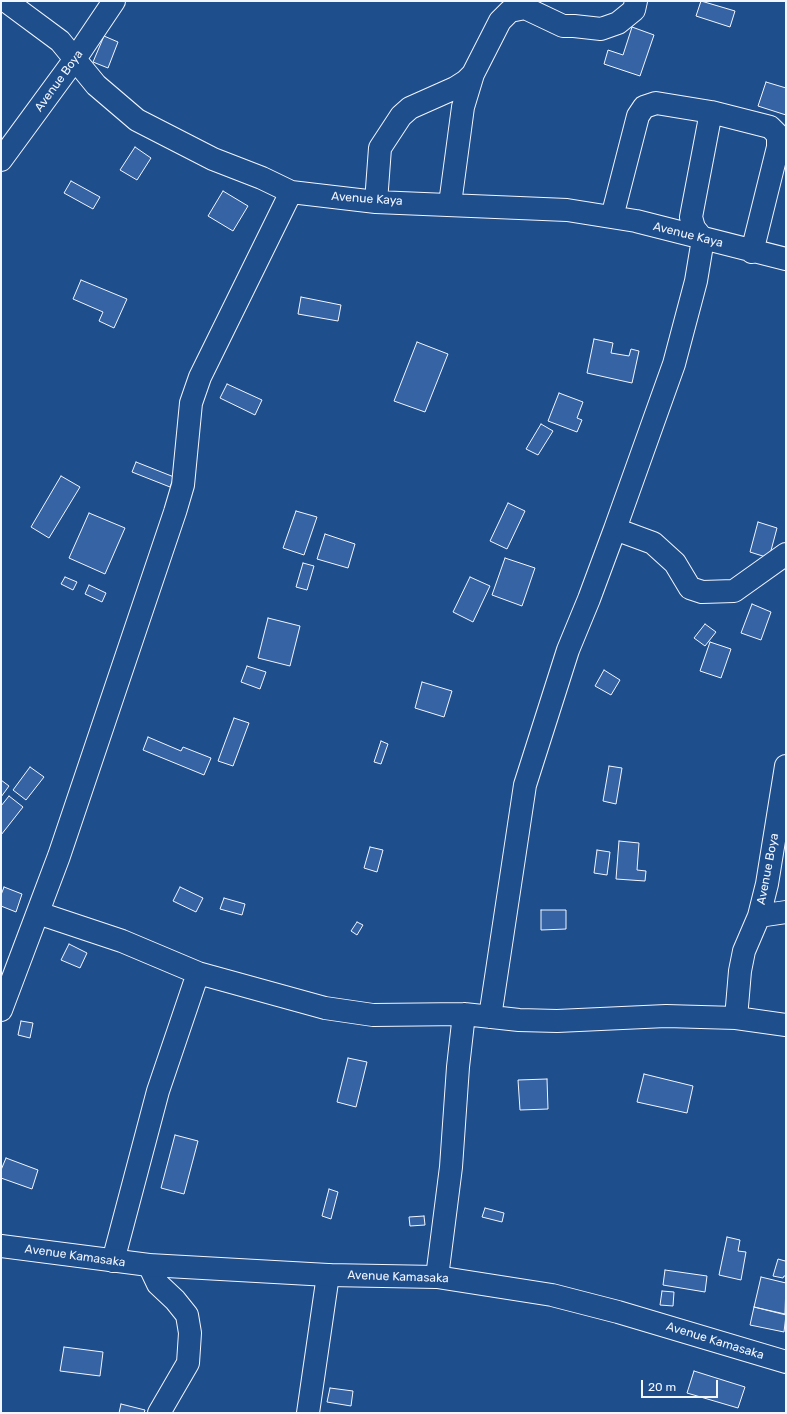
<!DOCTYPE html>
<style>
body{margin:0}
#map{position:relative;width:787px;height:1414px;overflow:hidden;background:#1f4e8c;font-family:Rubik,sans-serif}
canvas{display:block}
.frame{position:absolute;inset:0;border:2px solid #f2f6ff;pointer-events:none}
.scale{position:absolute;left:641px;top:1380px;width:77px;height:18px;box-sizing:border-box;border:2px solid #f2f6ff;border-top:0;padding-left:5px;font-size:12px;line-height:14px;white-space:nowrap;color:#f2f6ff;-webkit-text-stroke:3px #1f4e8c;paint-order:stroke}
</style>
<div id="map">
<canvas width="787" height="1414"></canvas>
<div class="frame"></div>
<div class="scale">20 m</div>
</div>
<script>
const ctx = document.querySelector('canvas').getContext('2d');
ctx.lineJoin = 'round';
function fillPath(path, color) { ctx.fillStyle = color; ctx.fill(path, 'evenodd'); }
const poly = rows => new Path2D(rows.map(r => 'M' + r).join(''));
function strokePath(path, color, width, dash) { ctx.strokeStyle = color; ctx.lineWidth = width; ctx.lineCap = dash ? 'butt' : 'round'; ctx.setLineDash(dash || []); ctx.stroke(path); }
function write(font, color, halo, rows, align = 'center') {
  ctx.font = font + ' Rubik,sans-serif'; ctx.lineWidth = 3; ctx.setLineDash([]); ctx.textBaseline = 'middle'; ctx.strokeStyle = halo; ctx.fillStyle = color; for (const [text, x, y, turn = 0] of rows) {
    ctx.save(); ctx.translate(x, y); ctx.rotate((+turn || 0) * Math.PI / 180); ctx.textAlign = isNaN(turn) ? turn : align; if (halo) ctx.strokeText(text, 0, 0); ctx.fillText(text, 0, 0); ctx.restore();
  }
}
const building = poly([
 [701,1,735,11,730,27,696,16,701,1],
 [632,27,654,35,640,76,604,64,608,50,623,55,632,27],
 [104,36,118,42,108,68,93,62,104,36],
 [766,82,786,88,786,115,758,106,766,82],
 [135,147,151,158,137,180,120,170,135,147],
 [71,181,100,197,93,209,64,193,71,181],
 [223,191,248,206,233,231,208,216,223,191],
 [81,280,127,299,114,328,99,321,103,312,73,299,81,280],
 [301,297,341,305,338,321,298,314,301,297],
 [594,339,613,343,611,353,629,356,631,349,639,351,632,383,587,373,594,339],
 [417,342,448,354,425,412,394,401,417,342],
 [227,384,262,400,255,415,220,398,227,384],
 [559,393,583,402,577,418,582,420,577,432,548,421,559,393],
 [541,424,553,431,538,455,526,449,541,424],
 [136,462,174,477,170,487,132,472,136,462],
 [61,476,80,487,49,538,31,527,61,476],
 [508,503,525,511,507,549,490,541,508,503],
 [296,511,317,517,304,555,283,548,296,511],
 [89,513,125,528,105,574,69,558,89,513],
 [758,522,777,528,769,558,750,552,758,522],
 [325,534,355,544,348,568,317,559,325,534],
 [505,558,535,568,522,606,492,595,505,558],
 [303,563,314,566,307,590,296,587,303,563],
 [65,577,77,582,73,590,61,584,65,577],
 [470,577,490,586,473,622,453,612,470,577],
 [89,585,106,593,102,602,85,594,89,585],
 [752,604,771,612,761,640,741,633,752,604],
 [268,618,300,626,290,666,258,658,268,618],
 [705,624,716,632,705,646,694,638,705,624],
 [710,642,731,649,721,678,700,671,710,642],
 [247,666,266,672,260,689,241,682,247,666],
 [604,670,620,680,611,695,595,686,604,670],
 [422,682,452,691,444,717,415,708,422,682],
 [234,718,249,723,233,766,218,761,234,718],
 [148,737,181,751,183,747,211,758,204,775,143,750,148,737],
 [381,741,388,744,381,764,374,762,381,741],
 [609,766,622,768,616,804,603,801,609,766],
 [30,767,44,777,26,800,13,790,30,767],
 [1,780,9,786,1,797,1,780],
 [9,796,23,807,1,835,1,806,9,796],
 [619,841,639,843,637,870,646,871,645,881,616,879,619,841],
 [370,847,383,850,377,872,364,868,370,847],
 [597,850,610,852,607,875,594,873,597,850],
 [4,887,22,894,16,912,1,906,1,895,4,887],
 [180,887,203,898,196,912,173,901,180,887],
 [224,898,245,904,242,915,220,909,224,898],
 [541,910,566,910,566,929,541,930,541,910],
 [357,922,363,925,357,935,351,931,357,922],
 [69,944,87,953,80,968,61,960,69,944],
 [21,1021,33,1023,30,1038,18,1035,21,1021],
 [348,1058,367,1062,356,1107,337,1102,348,1058],
 [644,1074,693,1086,687,1113,637,1102,644,1074],
 [547,1079,548,1109,520,1110,518,1080,547,1079],
 [175,1135,198,1141,184,1194,161,1188,175,1135],
 [6,1158,38,1170,32,1189,1,1178,1,1170,6,1158],
 [329,1189,338,1192,331,1219,322,1216,329,1189],
 [485,1208,504,1213,502,1222,482,1217,485,1208],
 [424,1216,425,1225,410,1226,409,1217,424,1216],
 [727,1237,740,1240,738,1251,746,1252,741,1280,719,1275,727,1237],
 [786,1258,786,1276,784,1276,783,1278,773,1276,778,1259,785,1261,786,1258],
 [665,1270,707,1276,705,1292,663,1285,665,1270],
 [761,1277,786,1283,785,1314,754,1307,761,1277],
 [662,1291,674,1292,673,1306,660,1305,662,1291],
 [754,1307,786,1315,784,1332,750,1325,754,1307],
 [64,1347,103,1352,100,1376,60,1371,64,1347],
 [694,1371,745,1387,738,1408,687,1393,694,1371],
 [330,1388,353,1391,351,1406,327,1402,330,1388],
 [121,1404,145,1410,144,1413,119,1413,121,1404]
]);
fillPath(building, '#3563a3');
strokePath(building, '#f2f6ff', 1);
const street = poly([
 [6,1,60,41,96,85,137,120,213,159,262,178,291,192,376,202,567,210,636,221,786,259],
 [711,112,770,127,778,135,778,147,752,252],
 [1,160,75,59,114,1],
 [376,202,380,148,401,116,410,108,455,88,466,81,473,74,500,21,510,11,525,8,563,26,574,26,601,29,618,23,634,10,636,1],
 [450,204,463,107,473,74],
 [612,217,638,116,644,107,656,103,711,112,691,217,694,228,703,239,696,281,674,364,615,529],
 [38,913,122,941,198,973,325,1008,373,1015,464,1014,519,1020,557,1021,666,1016,736,1018,786,1025],
 [759,916,786,912],
 [1,1010,59,856,175,512,183,485,191,403,200,377,291,192],
 [490,1017,525,785,568,650,589,599,615,529,653,543,675,563,690,588,702,592,734,591,786,554],
 [736,1018,740,971,744,951,759,916,767,884,786,766],
 [113,1261,158,1091,198,973],
 [149,1265,158,1284,175,1300,187,1315,190,1333,188,1363,159,1413],
 [437,1277,451,1167,458,1067,464,1014],
 [308,1413,328,1275]
]);
const secondary = poly([
 [1,1246,149,1265,328,1275,437,1277,552,1295,618,1312,786,1362]
]);
strokePath(street, '#f2f6ff', 24);
strokePath(secondary, '#f2f6ff', 24);
strokePath(street, '#1f4e8c', 22);
strokePath(secondary, '#1f4e8c', 22);
write('12px', '#f2f6ff', '#1f4e8c', [
 ["Avenue Boya",59,81,-54],
 ["Avenue Kaya",367,199,4],
 ["Avenue Kaya",688,235,14],
 ["Avenue Boya",768,869,-79],
 ["Avenue Kamasaka",75,1256,8],
 ["Avenue Kamasaka",398,1277,2],
 ["Avenue Kamasaka",715,1341,17]
]);
</script>
